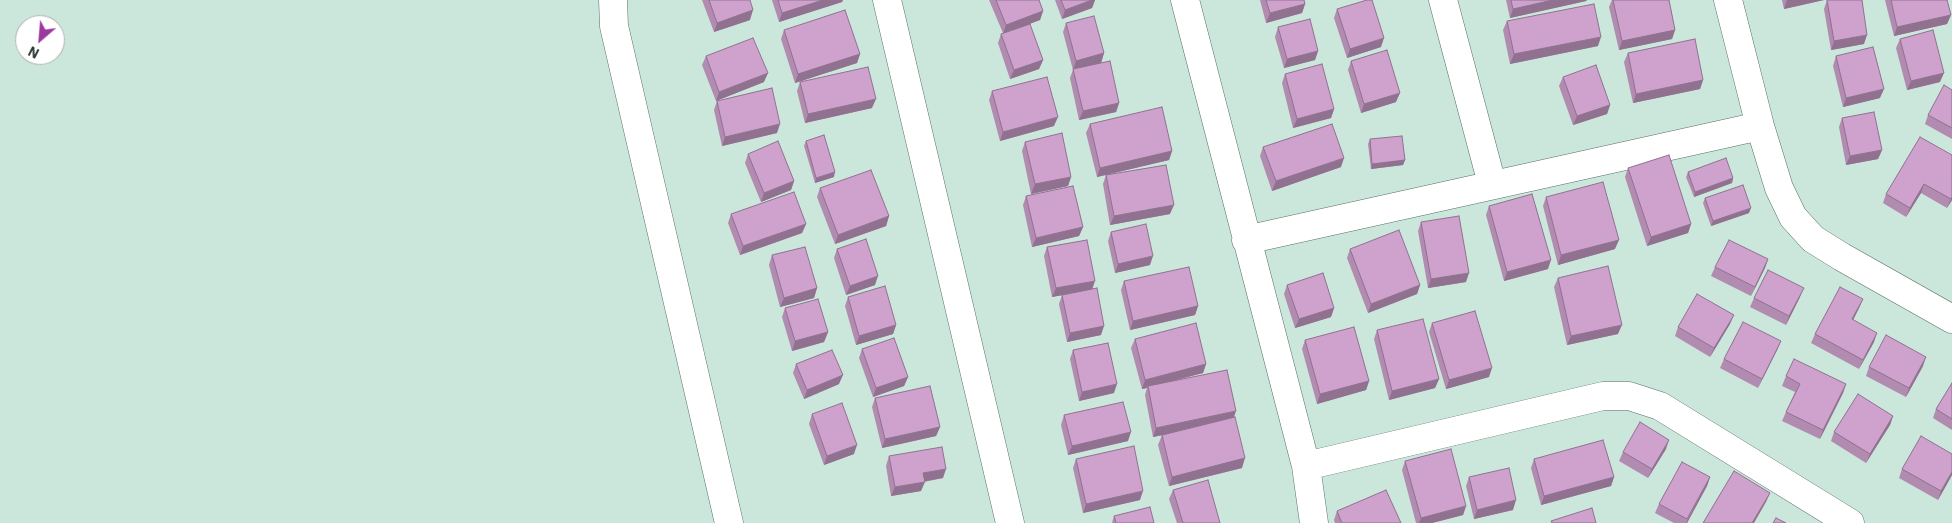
<!DOCTYPE html>
<style>
body{margin:0}
#map{position:relative;width:1952px;height:523px;overflow:hidden;background:#cbe6da;font-family:"IBM Plex Sans",sans-serif}
canvas{display:block}
.north{position:absolute;left:15px;top:15px;width:50px;height:50px;box-sizing:border-box;background:#fff;border:1px solid #adb1af;border-radius:50%;rotate:207deg;font-size:14px;font-weight:700;line-height:20px;text-align:center;color:#313c38}
.north::after{content:'';display:block;margin:auto;width:18px;height:22px;background:#9c399f;clip-path:polygon(50% 0,100% 100%,50% 72%,0 100%)}
</style>
<div id="map">
<canvas width="1952" height="523"></canvas>
<div class="north">N</div>
</div>
<script>
const ctx = document.querySelector('canvas').getContext('2d');
ctx.lineJoin = 'round';
const poly = rows => new Path2D(rows.map(r => 'M' + r).join(''));
function strokePath(path, color, width, dash) { ctx.strokeStyle = color; ctx.lineWidth = width; ctx.lineCap = dash ? 'butt' : 'round'; ctx.setLineDash(dash || []); ctx.stroke(path); }
function fillPath(path, color) { ctx.fillStyle = color; ctx.fill(path, 'evenodd'); }
const street = poly([
 [613,0,614,26,729,523],
 [887,0,1010,523],
 [1185,0,1306,466,1314,523],
 [1443,0,1492,184],
 [1728,0,1760,126,1779,188,1793,217,1813,239,1842,257,1952,319],
 [1246,240,1760,126],
 [1306,466,1603,396,1629,396,1660,406,1850,523]
]);
strokePath(street, '#587167', 29);
strokePath(street, '#fff', 28);
fillPath(poly([
 [702,0,750,0,750,20,714,32],
 [772,0,843,0,842,2,779,22],
 [989,0,1039,0,1043,11,1040,20,1029,24,1043,60,1039,69,1010,79,998,43,1001,34,1003,33],
 [1055,0,1095,0,1092,8,1062,19],
 [1260,0,1304,0,1305,4,1302,13,1266,23],
 [1506,0,1587,0,1586,1,1510,18],
 [1612,0,1669,0,1675,30,1672,39,1619,50,1609,7],
 [1782,0,1824,0,1784,9],
 [1827,0,1864,44,1831,50,1824,9],
 [1885,0,1947,0,1951,15,1947,24,1894,36],
 [1337,9,1381,47,1347,58,1334,18],
 [1507,21,1598,46,1510,64,1503,30],
 [1066,23,1104,53,1101,63,1119,103,1116,112,1079,120,1070,78,1073,70,1063,32],
 [1278,27,1318,51,1315,60,1284,68,1275,37],
 [784,30,860,54,857,63,795,83,781,39],
 [1900,39,1940,82,1907,90,1896,48],
 [1628,53,1703,80,1700,89,1633,103,1624,62],
 [706,56,764,82,716,101,702,65],
 [1836,56,1880,98,1843,107,1833,66],
 [1351,61,1396,102,1361,113,1348,70],
 [1285,74,1334,109,1331,118,1293,128,1282,83],
 [1563,77,1610,105,1607,114,1573,125,1559,86],
 [800,82,872,108,805,123,797,91],
 [1952,90,1952,139,1925,124,1928,115],
 [992,91,1054,126,1000,141,989,100],
 [717,101,777,133,722,146,714,110],
 [1842,118,1882,150,1878,159,1846,165,1839,127],
 [1090,124,1172,151,1169,160,1097,177,1086,133],
 [1370,139,1405,160,1403,165,1371,169,1368,144],
 [806,141,834,177,815,183,804,146],
 [1025,142,1071,177,1068,186,1031,194,1022,151],
 [1263,147,1341,167,1272,191,1260,156],
 [748,154,794,181,791,190,761,202,745,163],
 [1952,155,1952,200,1947,208,1921,193,1906,217,1883,203,1886,194],
 [1628,168,1691,224,1688,233,1647,246,1625,177],
 [1688,172,1733,178,1732,183,1694,197,1686,177],
 [1106,175,1170,214,1110,225,1103,184],
 [820,188,889,216,886,226,835,244,817,197],
 [1026,196,1083,227,1079,236,1032,247,1023,205],
 [1546,197,1615,249,1558,265,1543,206],
 [1705,198,1749,213,1711,226,1703,203],
 [1489,206,1548,269,1504,281,1486,215],
 [731,214,806,224,802,233,740,255,728,223],
 [1421,222,1466,282,1428,288,1418,231],
 [1111,232,1150,265,1115,273,1108,241],
 [1047,247,1092,289,1101,335,1067,342,1059,304,1062,295,1052,297,1044,256],
 [837,249,875,285,846,295,834,258],
 [1350,249,1420,285,1417,294,1368,313,1347,258],
 [772,255,817,288,814,298,780,307,769,265],
 [1768,259,1765,268,1751,296,1711,276,1715,267],
 [1558,278,1618,334,1567,345,1554,287],
 [1124,281,1198,306,1195,315,1130,330,1121,290],
 [1287,285,1334,308,1331,317,1295,328,1284,294],
 [848,297,896,325,893,334,856,345,845,306],
 [1800,297,1786,325,1750,307,1754,298],
 [1863,299,1859,308,1853,320,1874,342,1859,369,1811,343,1815,334],
 [785,308,828,332,824,342,792,351,782,317],
 [1432,323,1489,377,1446,389,1429,332],
 [1730,324,1710,357,1675,336,1678,327],
 [1377,330,1439,379,1435,388,1389,400,1374,339],
 [1135,339,1206,364,1203,373,1177,380,1234,417,1242,468,1169,486,1158,445,1162,435,1168,434,1153,437,1145,395,1147,388,1142,389,1131,348],
 [1305,340,1369,381,1366,390,1317,404,1302,349],
 [1781,341,1777,350,1758,388,1720,368,1724,359],
 [862,349,908,377,904,386,873,397,859,358],
 [1073,350,1114,393,1079,401,1070,359],
 [796,364,839,384,804,399,793,373],
 [1923,366,1906,397,1866,376,1869,367],
 [1786,376,1846,384,1843,393,1820,439,1782,421,1786,412,1795,392,1782,386],
 [1952,383,1952,430,1933,418,1936,409],
 [875,398,940,427,936,436,882,448,872,407],
 [812,414,854,454,824,465,809,424],
 [1064,415,1128,441,1068,455,1061,425],
 [1893,416,1890,425,1866,463,1831,441,1834,432],
 [1666,449,1648,478,1619,461,1623,452],
 [1952,454,1952,475,1938,500,1899,478,1902,469],
 [889,456,943,478,924,482,921,491,891,496,886,466],
 [1076,459,1140,500,1083,513,1073,468],
 [1534,459,1614,477,1611,486,1541,505,1531,468],
 [1405,461,1466,506,1463,515,1432,523,1416,523,1402,470],
 [1469,477,1513,510,1474,519,1466,486],
 [1710,477,1707,486,1687,523,1674,523,1655,513,1659,504],
 [1173,490,1220,523,1177,523,1169,499],
 [1337,511,1401,523,1335,523,1334,520],
 [1114,516,1154,523,1112,523]
]), '#b18bb0');
fillPath(poly([
 [823,0,843,0,842,2,779,22,782,13],
 [1092,0,1095,0,1092,8,1062,19,1065,10],
 [1553,0,1587,0,1586,1,1510,18,1513,9],
 [1787,0,1824,0,1784,9],
 [1305,4,1302,13,1266,23,1270,13],
 [753,10,750,20,714,32,717,23],
 [1043,11,1040,20,1003,34,1006,25],
 [1951,15,1947,24,1894,36,1897,27],
 [1675,30,1672,39,1619,50,1622,41],
 [1867,35,1864,44,1831,50,1834,41],
 [1601,37,1598,46,1510,64,1514,54],
 [1384,38,1381,47,1347,58,1350,49],
 [1318,51,1315,60,1284,68,1287,59],
 [1104,53,1101,63,1073,70,1076,61],
 [860,54,857,63,795,83,798,74],
 [1043,60,1039,69,1010,79,1014,70],
 [768,73,764,82,716,101,719,92],
 [1944,73,1940,82,1907,90,1911,81],
 [1703,80,1700,89,1633,103,1636,94],
 [1884,89,1880,98,1843,107,1846,98],
 [1400,93,1396,102,1361,113,1364,104],
 [876,99,872,108,805,123,808,114],
 [1119,103,1116,112,1079,120,1083,111],
 [1610,105,1607,114,1573,125,1577,116],
 [1334,109,1331,118,1293,128,1297,119],
 [1058,117,1054,126,1000,141,1003,132],
 [780,124,777,133,722,146,725,137],
 [1882,150,1878,159,1846,165,1850,156],
 [1172,151,1169,160,1097,177,1100,168],
 [1344,158,1341,167,1272,191,1276,181],
 [1405,160,1403,165,1371,169,1372,164],
 [835,172,834,177,815,183,816,178],
 [1071,177,1068,186,1031,194,1035,184],
 [1733,178,1732,183,1694,197,1695,192],
 [794,181,791,190,761,202,764,193],
 [1924,184,1921,193,1906,217,1910,208],
 [1952,197,1952,200,1947,208,1951,199],
 [1174,205,1170,214,1110,225,1114,216],
 [1751,208,1749,213,1711,226,1713,221],
 [889,216,886,226,835,244,838,235],
 [806,224,802,233,740,255,743,246],
 [1691,224,1688,233,1647,246,1651,237],
 [1083,227,1079,236,1032,247,1036,238],
 [1619,240,1615,249,1558,265,1561,255],
 [1153,256,1150,265,1115,273,1118,264],
 [1768,259,1765,268,1751,296,1755,287],
 [1551,260,1548,269,1504,281,1507,272],
 [1469,273,1466,282,1428,288,1431,279],
 [878,276,875,285,846,295,850,286],
 [1095,281,1092,290,1052,297,1056,288],
 [1420,285,1417,294,1368,313,1371,304],
 [817,288,814,298,780,307,784,298],
 [1804,288,1800,297,1786,325,1789,316],
 [1863,299,1859,308,1849,328,1852,319],
 [1198,306,1195,315,1130,330,1133,321],
 [1334,308,1331,317,1295,328,1299,319],
 [1734,315,1730,324,1710,357,1714,348],
 [896,325,893,334,856,345,859,336],
 [1622,325,1618,334,1567,345,1571,336],
 [1104,326,1101,335,1067,342,1070,333],
 [828,332,824,342,792,351,795,341],
 [1877,333,1874,342,1859,369,1863,360],
 [1781,341,1777,350,1758,388,1762,379],
 [1926,357,1923,366,1906,397,1909,388],
 [1206,364,1203,373,1148,387,1148,386,1147,388,1142,389,1145,380],
 [1492,368,1489,377,1446,389,1449,380],
 [843,375,839,384,804,399,807,390],
 [908,377,904,386,873,397,876,388],
 [1439,379,1435,388,1389,400,1392,391],
 [1369,381,1366,390,1317,404,1320,394],
 [1117,384,1114,393,1079,401,1082,392],
 [1846,384,1843,393,1820,439,1823,430],
 [1236,411,1233,420,1153,437,1156,428],
 [1893,416,1890,425,1866,463,1870,454],
 [940,427,936,436,882,448,885,439],
 [1131,432,1128,441,1068,455,1072,446],
 [1669,440,1666,449,1648,478,1652,469],
 [857,445,854,454,824,465,827,456],
 [1245,458,1242,468,1169,486,1172,477],
 [946,469,943,478,920,482,923,473],
 [1952,472,1952,475,1938,500,1941,491],
 [1614,477,1611,486,1541,505,1544,496],
 [1710,477,1707,486,1687,523,1686,523],
 [925,482,921,491,891,496,895,487],
 [1143,491,1140,500,1083,513,1086,504],
 [1770,493,1766,502,1754,523,1752,523],
 [1516,500,1513,510,1474,519,1477,510],
 [1466,506,1463,515,1432,523,1419,523,1421,518]
]), '#907190');
const building = poly([
 [709,0,750,0,753,10,717,23,709,0],
 [778,0,823,0,782,13,778,0],
 [996,0,1039,0,1043,11,1006,25,996,0],
 [1061,0,1092,0,1065,10,1061,0],
 [1266,0,1304,0,1305,4,1270,13,1266,0],
 [1367,0,1372,0,1384,38,1350,49,1337,9,1367,0],
 [1511,0,1553,0,1513,9,1511,0],
 [1613,0,1669,0,1675,30,1622,41,1613,0],
 [1827,0,1862,0,1867,35,1834,41,1827,0],
 [1891,0,1947,0,1951,15,1897,27,1891,0],
 [1594,4,1601,37,1514,54,1507,21,1594,4],
 [845,10,860,54,798,74,784,30,845,10],
 [1094,16,1104,53,1076,61,1066,23,1094,16],
 [1310,19,1318,51,1287,59,1278,27,1310,19],
 [1030,24,1043,60,1014,70,1001,34,1030,24],
 [1933,30,1944,73,1911,81,1900,39,1933,30],
 [753,38,768,73,719,92,706,56,753,38],
 [1695,39,1703,80,1636,94,1628,53,1695,39],
 [1873,47,1884,89,1846,98,1836,56,1873,47],
 [1387,50,1400,93,1364,104,1351,61,1387,50],
 [1110,61,1119,103,1083,111,1073,69,1110,61],
 [1322,64,1334,109,1297,119,1285,74,1322,64],
 [1596,65,1610,105,1577,116,1563,77,1596,65],
 [868,67,876,99,808,114,800,82,868,67],
 [1047,77,1058,117,1003,132,992,91,1047,77],
 [1944,85,1952,90,1952,128,1928,115,1944,85],
 [772,88,780,124,725,137,717,101,772,88],
 [1162,107,1172,151,1100,168,1090,124,1162,107],
 [1874,112,1882,150,1850,156,1842,118,1874,112],
 [1332,124,1344,158,1276,181,1263,147,1332,124],
 [1062,133,1071,177,1035,184,1025,142,1062,133],
 [824,135,835,172,816,178,806,141,824,135],
 [1402,136,1405,160,1372,164,1370,139,1402,136],
 [1920,137,1952,155,1952,197,1951,199,1924,184,1910,208,1886,194,1920,137],
 [778,141,794,181,764,193,748,154,778,141],
 [1669,155,1691,224,1651,237,1628,168,1669,155],
 [1726,158,1733,178,1695,192,1688,172,1726,158],
 [1166,165,1174,205,1114,216,1106,175,1166,165],
 [871,170,889,216,838,235,820,188,871,170],
 [1603,182,1619,240,1561,255,1546,197,1603,182],
 [1743,185,1751,208,1713,221,1705,198,1743,185],
 [1073,186,1083,227,1036,238,1026,196,1073,186],
 [794,192,806,224,743,246,731,214,794,192],
 [1532,194,1551,260,1507,272,1489,206,1532,194],
 [1459,216,1469,273,1431,279,1421,222,1459,216],
 [1146,224,1153,256,1118,264,1111,232,1146,224],
 [1399,230,1420,285,1371,304,1350,249,1399,230],
 [866,239,878,276,850,286,837,249,866,239],
 [1087,240,1095,281,1056,288,1047,247,1087,240],
 [1729,240,1768,259,1755,287,1715,267,1729,240],
 [805,247,817,288,784,298,772,255,805,247],
 [1608,266,1622,325,1571,336,1558,278,1608,266],
 [1189,267,1198,306,1133,321,1124,281,1189,267],
 [1768,270,1804,288,1789,316,1754,298,1768,270],
 [1323,273,1334,308,1299,319,1287,285,1323,273],
 [885,286,896,325,859,336,848,297,885,286],
 [1840,287,1863,299,1852,319,1877,333,1863,360,1815,334,1840,287],
 [1097,288,1104,326,1070,333,1062,295,1097,288],
 [1697,294,1734,315,1714,348,1678,327,1697,294],
 [818,299,828,332,795,341,785,308,818,299],
 [1475,311,1492,368,1449,380,1432,323,1475,311],
 [1423,319,1439,379,1392,391,1377,330,1423,319],
 [1743,322,1781,341,1762,379,1724,359,1743,322],
 [1196,323,1206,364,1145,380,1135,339,1196,323],
 [1354,327,1369,381,1320,394,1305,340,1354,327],
 [1886,335,1926,357,1909,388,1869,367,1886,335],
 [894,338,908,377,876,388,862,349,894,338],
 [1108,343,1117,384,1082,392,1073,350,1108,343],
 [832,350,843,375,807,390,796,364,832,350],
 [1794,359,1846,384,1823,430,1786,412,1800,384,1786,376,1794,359],
 [1227,370,1236,411,1156,428,1148,386,1227,370],
 [1952,383,1952,419,1936,409,1952,383],
 [930,386,940,427,885,439,875,398,930,386],
 [1858,394,1893,416,1870,454,1834,432,1858,394],
 [1123,402,1131,432,1072,446,1064,415,1123,402],
 [842,403,857,445,827,456,812,414,842,403],
 [1235,417,1245,458,1172,477,1162,435,1235,417],
 [1640,422,1669,440,1652,469,1623,452,1640,422],
 [1921,436,1952,454,1952,472,1941,491,1902,469,1921,436],
 [1603,440,1614,477,1544,496,1534,459,1603,440],
 [1134,446,1143,491,1086,504,1076,459,1134,446],
 [942,447,946,469,923,473,925,482,895,487,889,456,942,447],
 [1451,449,1466,506,1421,518,1405,461,1451,449],
 [1682,462,1710,477,1687,519,1659,504,1682,462],
 [1509,468,1516,500,1477,510,1469,477,1509,468],
 [1734,471,1770,493,1752,523,1703,523,1734,471],
 [1208,480,1220,523,1183,523,1173,490,1208,480],
 [1386,490,1401,523,1342,523,1337,511,1386,490],
 [1150,507,1154,523,1116,523,1114,516,1150,507],
 [1592,508,1596,523,1552,523,1551,521,1592,508],
 [1776,518,1786,523,1773,523,1776,518]
]);
fillPath(building, '#cea2cd');
strokePath(building, '#907190', 1);
</script>
